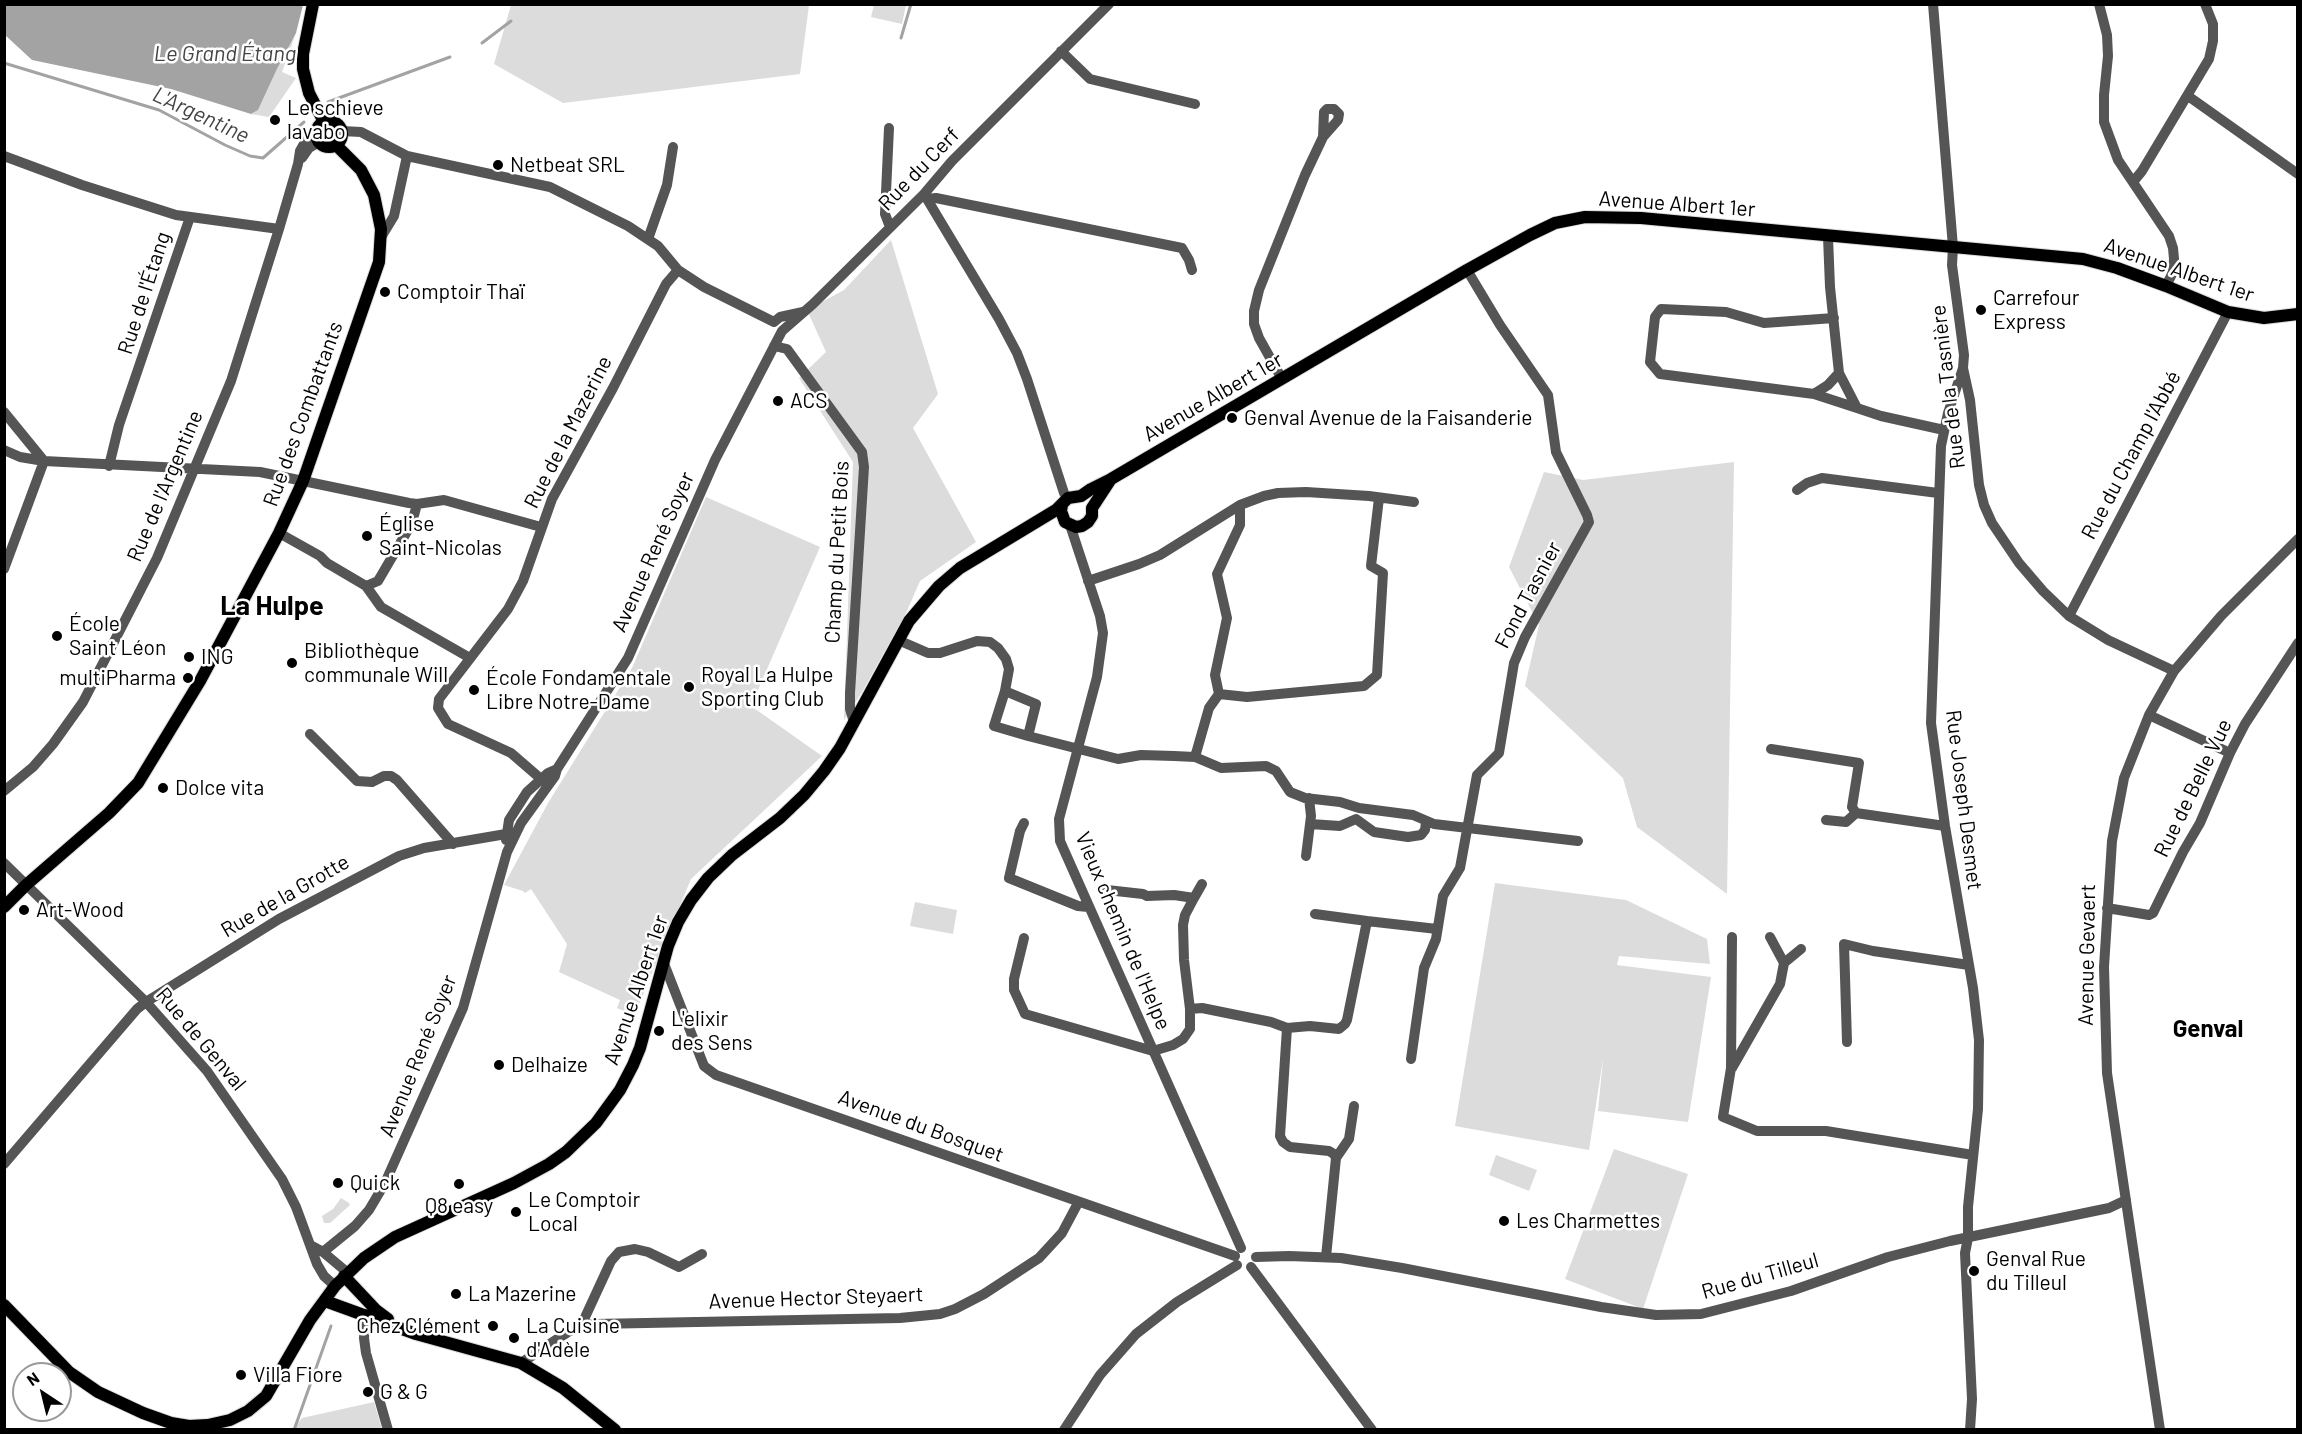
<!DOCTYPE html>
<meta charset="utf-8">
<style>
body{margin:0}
#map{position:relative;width:2302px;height:1434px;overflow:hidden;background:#fff;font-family:Barlow,sans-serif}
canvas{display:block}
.frame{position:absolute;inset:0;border:6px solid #000;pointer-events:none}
.north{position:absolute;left:12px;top:1362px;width:60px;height:60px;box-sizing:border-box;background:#fff;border:2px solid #999;border-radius:50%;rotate:325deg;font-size:16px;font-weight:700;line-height:24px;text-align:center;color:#000}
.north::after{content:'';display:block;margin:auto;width:21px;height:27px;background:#000;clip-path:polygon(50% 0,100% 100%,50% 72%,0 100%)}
</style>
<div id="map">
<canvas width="2302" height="1434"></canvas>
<div class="frame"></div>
<div class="north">N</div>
</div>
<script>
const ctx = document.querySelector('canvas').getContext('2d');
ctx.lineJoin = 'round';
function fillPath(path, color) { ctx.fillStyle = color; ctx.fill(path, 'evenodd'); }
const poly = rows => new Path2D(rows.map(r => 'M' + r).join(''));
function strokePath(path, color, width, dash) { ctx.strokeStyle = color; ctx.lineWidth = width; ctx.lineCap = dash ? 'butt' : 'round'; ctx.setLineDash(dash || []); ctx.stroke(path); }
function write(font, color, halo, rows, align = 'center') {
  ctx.font = font + ' Barlow,sans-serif'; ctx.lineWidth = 5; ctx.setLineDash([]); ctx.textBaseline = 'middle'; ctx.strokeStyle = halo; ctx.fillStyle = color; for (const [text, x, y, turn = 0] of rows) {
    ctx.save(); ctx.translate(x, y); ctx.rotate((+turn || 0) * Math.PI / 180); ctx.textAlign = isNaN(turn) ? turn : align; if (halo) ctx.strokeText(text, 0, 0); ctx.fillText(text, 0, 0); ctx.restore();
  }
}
fillPath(poly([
 [511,5,511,4,809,5,800,74,563,103,494,64],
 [874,5,906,5,902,24,871,17],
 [296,33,282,72,296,78,269,117,251,114,258,110,277,69],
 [891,240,938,394,913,428,976,542,920,581,907,611,862,692,844,720,853,462,799,378,826,352,807,310,844,290],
 [1734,462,1727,894,1637,827,1623,778,1525,686,1539,625,1509,567,1544,472,1583,480],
 [706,497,820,547,751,706,822,756,691,879,634,1016,617,1008,620,1000,559,972,567,944,531,889,525,893,523,891,504,885,548,803,632,668],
 [1495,883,1626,900,1707,939,1710,964,1619,956,1617,965,1711,977,1688,1122,1598,1111,1603,1059,1589,1150,1455,1126],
 [915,902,957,910,953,934,910,926],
 [1614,1149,1688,1174,1643,1309,1565,1279],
 [1496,1155,1537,1170,1529,1191,1489,1175],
 [341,1198,349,1203,350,1205,330,1223,324,1223,322,1216,333,1209],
 [374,1402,382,1429,293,1429,302,1418]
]), '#dcdcdc');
fillPath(poly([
 [5,4,303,4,303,5,296,33,277,69,258,110,251,114,171,89,32,60,5,35]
]), '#a3a3a3');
strokePath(poly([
 [901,38,911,4],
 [482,43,511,21],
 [4,63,159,110,225,145,250,156,263,158,304,122],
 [328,102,450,57],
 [294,1430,331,1326]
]), '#a3a3a3', 3);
const major = poly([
 [313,4,303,54,303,69,309,93,324,122],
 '316 134a13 13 0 1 1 26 0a13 13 0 1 1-26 0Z',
 [1062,505,1061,511,1065,522,1076,527,1082,526,1088,522,1092,516,1092,508,1111,479],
 [4,907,26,885,109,813,138,783,200,681,279,533,303,481,379,262,381,229,374,195,361,170,336,145],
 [344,1276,376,1310,388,1319],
 [325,1301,416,1334,521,1363,563,1388,615,1430],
 [4,1305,69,1372,98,1392,143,1413,171,1423,189,1426,208,1425,230,1420,248,1411,266,1396,310,1320,335,1286,364,1258,395,1237,514,1183,549,1164,566,1152,596,1123,620,1090,633,1065,640,1048,668,946,678,922,691,900,708,878,732,855,780,818,804,795,824,771,840,748,909,621,939,586,960,568,1056,510,1068,498,1081,496,1091,489,1111,479,1467,270,1530,235,1555,223,1585,217,1641,218,2083,259,2117,268,2166,286,2228,312,2264,318,2298,314]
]);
strokePath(major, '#dbdbdb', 14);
strokePath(poly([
 [1933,4,1953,247,1952,265,1964,355,1963,368,1970,400,1979,485,1984,505,1992,523,2019,563,2043,591,2069,616,2108,640,2174,671],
 [2099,4,2107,35,2108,56,2104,95,2104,122,2118,160,2169,236,2173,248,2174,259,2173,272,2166,286],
 [1061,51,1090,79,1195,104],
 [2188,96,2298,174],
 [889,128,885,214,890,227],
 [342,131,361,132,407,156,550,187,628,226,658,246,678,270,704,287,774,322],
 [4,156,82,185,176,215,279,229],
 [302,158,309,148,319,142],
 [2133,182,2142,171,2209,59,2213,41,2213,24,2205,4],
 [924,194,999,319,1017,353,1027,379,1064,493,1068,498],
 [927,199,936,198,1182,248,1189,260,1192,270],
 [1828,237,1830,287,1839,373,1857,408,1881,416,1944,430],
 [380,239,394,216,407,156],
 [648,239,667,185,673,147],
 [1834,318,1764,323,1726,312,1661,309,1655,317,1650,362,1660,374,1814,394,1857,408],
 [774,322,780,317,803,312],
 [774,346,787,349,862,452,864,467,850,693,850,709,854,722],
 [1963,368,1948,413,1941,446,1931,723,1945,826,1973,988,1979,1040,1978,1109,1968,1207,1968,1238,1965,1253,1972,1399,1970,1430],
 [1282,379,1259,338,1254,324,1254,311,1259,290,1305,175,1323,137,1338,120,1339,114,1334,109,1327,109,1324,112,1323,137],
 [1814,394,1828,385,1839,373],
 [4,412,44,461],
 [4,450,20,457,44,461,260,472,409,503,417,504,444,500,541,527],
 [109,466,119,425,190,217],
 [1797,490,1807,483,1822,478,1938,493],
 [1070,525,1100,616,1103,633,1097,677,1059,819,1060,841,1241,1248],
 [279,533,320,556,327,563,366,586,381,607,470,658],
 [4,569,44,461],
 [1088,581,1139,564,1160,555,1240,505,1264,496,1278,493,1306,492,1369,496,1414,502],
 [366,586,378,581,412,523,417,504],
 [2069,616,2228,312],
 [898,640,928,653,940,653,977,641,990,642,998,648,1006,659,1009,669,1005,691,1036,704,1028,736,1118,759,1141,755,1174,756,1195,757,1221,768,1266,766,1276,771,1290,792,1305,798,1340,802,1359,808,1413,815,1434,824,1578,841],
 [1005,691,994,726,1028,736],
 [1219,694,1247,697,1364,686,1377,675,1383,573,1371,566,1379,498],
 [2149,715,2230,753],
 [310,734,357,781,372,782,384,776,391,776,397,780,453,844],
 [1771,749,1859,763,1852,807,1856,813,1945,826],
 [1195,757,1209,708,1219,694,1215,675,1227,618,1217,574,1240,525,1240,505],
 [548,785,511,753,448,724,438,708,439,699,508,609,523,581,552,499,613,388,666,284,678,270],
 [4,791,33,767,53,744,83,702,157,558,231,381,279,229,298,164,300,151,309,135,317,131],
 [1826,820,1846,822,1856,813],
 [1024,823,1020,831,1009,878,1078,906,1088,907],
 [1310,824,1340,826,1356,819,1374,832,1408,837,1421,835,1425,830,1426,822],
 [506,840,509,820,527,792,548,773,557,769],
 [1306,856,1311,816,1309,798],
 [4,863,146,1002,207,1071,282,1179,296,1207,310,1245],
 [1107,890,1143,894,1147,896,1174,895,1194,898,1202,884],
 [2107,908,2149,915,2153,913,2183,852,2200,823,2230,753,2245,724,2298,643],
 [1315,914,1367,921],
 [1732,937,1731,1068,1723,1117,1757,1131,1826,1131,1973,1155],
 [1024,938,1014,979,1014,990,1025,1014,1153,1051,1173,1045,1183,1039,1190,1029,1190,1009,1184,960,1183,925,1185,915,1194,898],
 [663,961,704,1066,716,1075,1235,1256],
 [1784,963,1801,949],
 [1190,1009,1202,1008,1271,1022,1287,1028,1310,1026,1339,1029,1345,1024,1347,1020,1367,921,1437,929],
 [1287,1028,1280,1136,1283,1142,1290,1147,1329,1151,1334,1154,1336,1158,1326,1257],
 [1847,1042,1844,944,1873,951,1969,965],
 [1411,1059,1424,968,1436,939,1443,896,1460,868,1477,775,1499,753,1514,663,1525,637,1589,522,1587,515,1556,452,1548,395,1500,325,1467,270],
 [1732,1068,1780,984,1784,963,1770,937],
 [1336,1158,1349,1139,1354,1106],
 [4,1164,137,1009,146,1002,279,919,399,856,424,848,506,834,515,835],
 [323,1252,355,1226,369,1210,385,1183,463,1008,507,852,521,823,555,776,557,769,628,658,715,460,782,331,813,304,924,194,952,161,1109,4],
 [1256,1257,1289,1256,1341,1258,1402,1268,1601,1307,1656,1315,1701,1314,1791,1291,1888,1257,1950,1241,2109,1208,2126,1200],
 [1251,1267,1372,1430],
 [335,1286,324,1276,317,1264,310,1245,323,1252,348,1273],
 [366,1314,364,1338,366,1353,388,1430],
 [581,1326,611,1261,619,1252,635,1249,648,1252,679,1267,702,1254],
 [521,1363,568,1332,581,1326,595,1324,900,1318,940,1314,955,1309,984,1294,1039,1258,1062,1233,1078,1203],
 [1064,1430,1100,1375,1136,1334,1177,1302,1237,1265],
 [2160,1430,2107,1073,2104,967,2112,841,2124,778,2149,715,2174,671,2221,616,2298,539]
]), '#555', 10);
strokePath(major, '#000', 12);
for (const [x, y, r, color] of [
 [275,120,6,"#000"],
 [498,165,6,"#000"],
 [385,292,6,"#000"],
 [1981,310,6,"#000"],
 [778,401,6,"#000"],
 [1232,418,6,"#000"],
 [367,536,6,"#000"],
 [57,636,6,"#000"],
 [189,657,6,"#000"],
 [292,663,6,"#000"],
 [188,678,6,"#000"],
 [689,687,6,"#000"],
 [474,690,6,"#000"],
 [163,788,6,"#000"],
 [24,910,6,"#000"],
 [659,1031,6,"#000"],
 [499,1065,6,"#000"],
 [338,1183,6,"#000"],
 [459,1184,6,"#000"],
 [516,1212,6,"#000"],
 [1504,1221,6,"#000"],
 [1974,1271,6,"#000"],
 [456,1294,6,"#000"],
 [493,1326,6,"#000"],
 [514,1338,6,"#000"],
 [241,1375,6,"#000"],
 [368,1392,6,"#000"]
]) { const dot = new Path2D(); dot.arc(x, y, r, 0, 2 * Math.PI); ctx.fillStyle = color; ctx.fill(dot); strokePath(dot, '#fff', 2); }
write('21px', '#000', '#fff', [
 ["Le schieve",287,108],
 ["lavabo",287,132],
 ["Netbeat SRL",510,165],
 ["Comptoir Thaï",397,292],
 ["Carrefour",1993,298],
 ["Express",1993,322],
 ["ACS",790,401],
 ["Genval Avenue de la Faisanderie",1244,418],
 ["Église",379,524],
 ["Saint-Nicolas",379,548],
 ["École",69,624],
 ["Saint Léon",69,648],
 ["Bibliothèque",304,651],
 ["communale Will",304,675],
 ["ING",201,657],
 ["Royal La Hulpe",701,675],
 ["Sporting Club",701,699],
 ["multiPharma",176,678,"right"],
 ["École Fondamentale",486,678],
 ["Libre Notre-Dame",486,702],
 ["Dolce vita",175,788],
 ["Art-Wood",36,910],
 ["L'elixir",671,1019],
 ["des Sens",671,1043],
 ["Delhaize",511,1065],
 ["Quick",350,1183],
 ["Le Comptoir",528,1200],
 ["Local",528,1224],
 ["Q8 easy",459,1206,"center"],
 ["Les Charmettes",1516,1221],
 ["Genval Rue",1986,1259],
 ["du Tilleul",1986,1283],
 ["La Mazerine",468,1294],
 ["Chez Clément",481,1326,"right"],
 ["La Cuisine",526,1326],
 ["d'Adèle",526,1350],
 ["Villa Fiore",253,1375],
 ["G & G",380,1392]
], 'left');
write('21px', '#000', '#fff', [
 ["Rue du Cerf",919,169,-46],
 ["Avenue Albert 1er",1677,204,4],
 ["Avenue Albert 1er",2179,270,19],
 ["Rue de l'Étang",144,293,-72],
 ["Rue de la Tasnière",1948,387,-97],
 ["Avenue Albert 1er",1213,397,-30],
 ["Rue des Combattants",303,414,-70],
 ["Rue de la Mazerine",568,432,-63],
 ["Rue du Champ l'Abbé",2131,455,-62],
 ["Rue de l'Argentine",165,486,-67],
 ["Avenue René Soyer",653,552,-66],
 ["Champ du Petit Bois",837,552,-87],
 ["Fond Tasnier",1528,595,-62],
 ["Rue de Belle Vue",2193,788,-64],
 ["Rue Joseph Desmet",1964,800,83],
 ["Rue de la Grotte",285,896,-30],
 ["Vieux chemin de l'Helpe",1123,931,67],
 ["Avenue Gevaert",2087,955,-89],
 ["Avenue Albert 1er",636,990,-71],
 ["Rue de Genval",201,1039,50],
 ["Avenue René Soyer",418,1056,-68],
 ["Avenue du Bosquet",921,1126,20],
 ["Rue du Tilleul",1760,1276,-16],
 ["Avenue Hector Steyaert",816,1298,-2]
]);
write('italic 22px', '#444', '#fff', [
 ["Le Grand Étang",225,54],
 ["L'Argentine",201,115,25]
]);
write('bold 24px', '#000', '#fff', [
 ["Genval",2208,1029]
]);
write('bold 27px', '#000', '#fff', [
 ["La Hulpe",272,606]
]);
</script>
